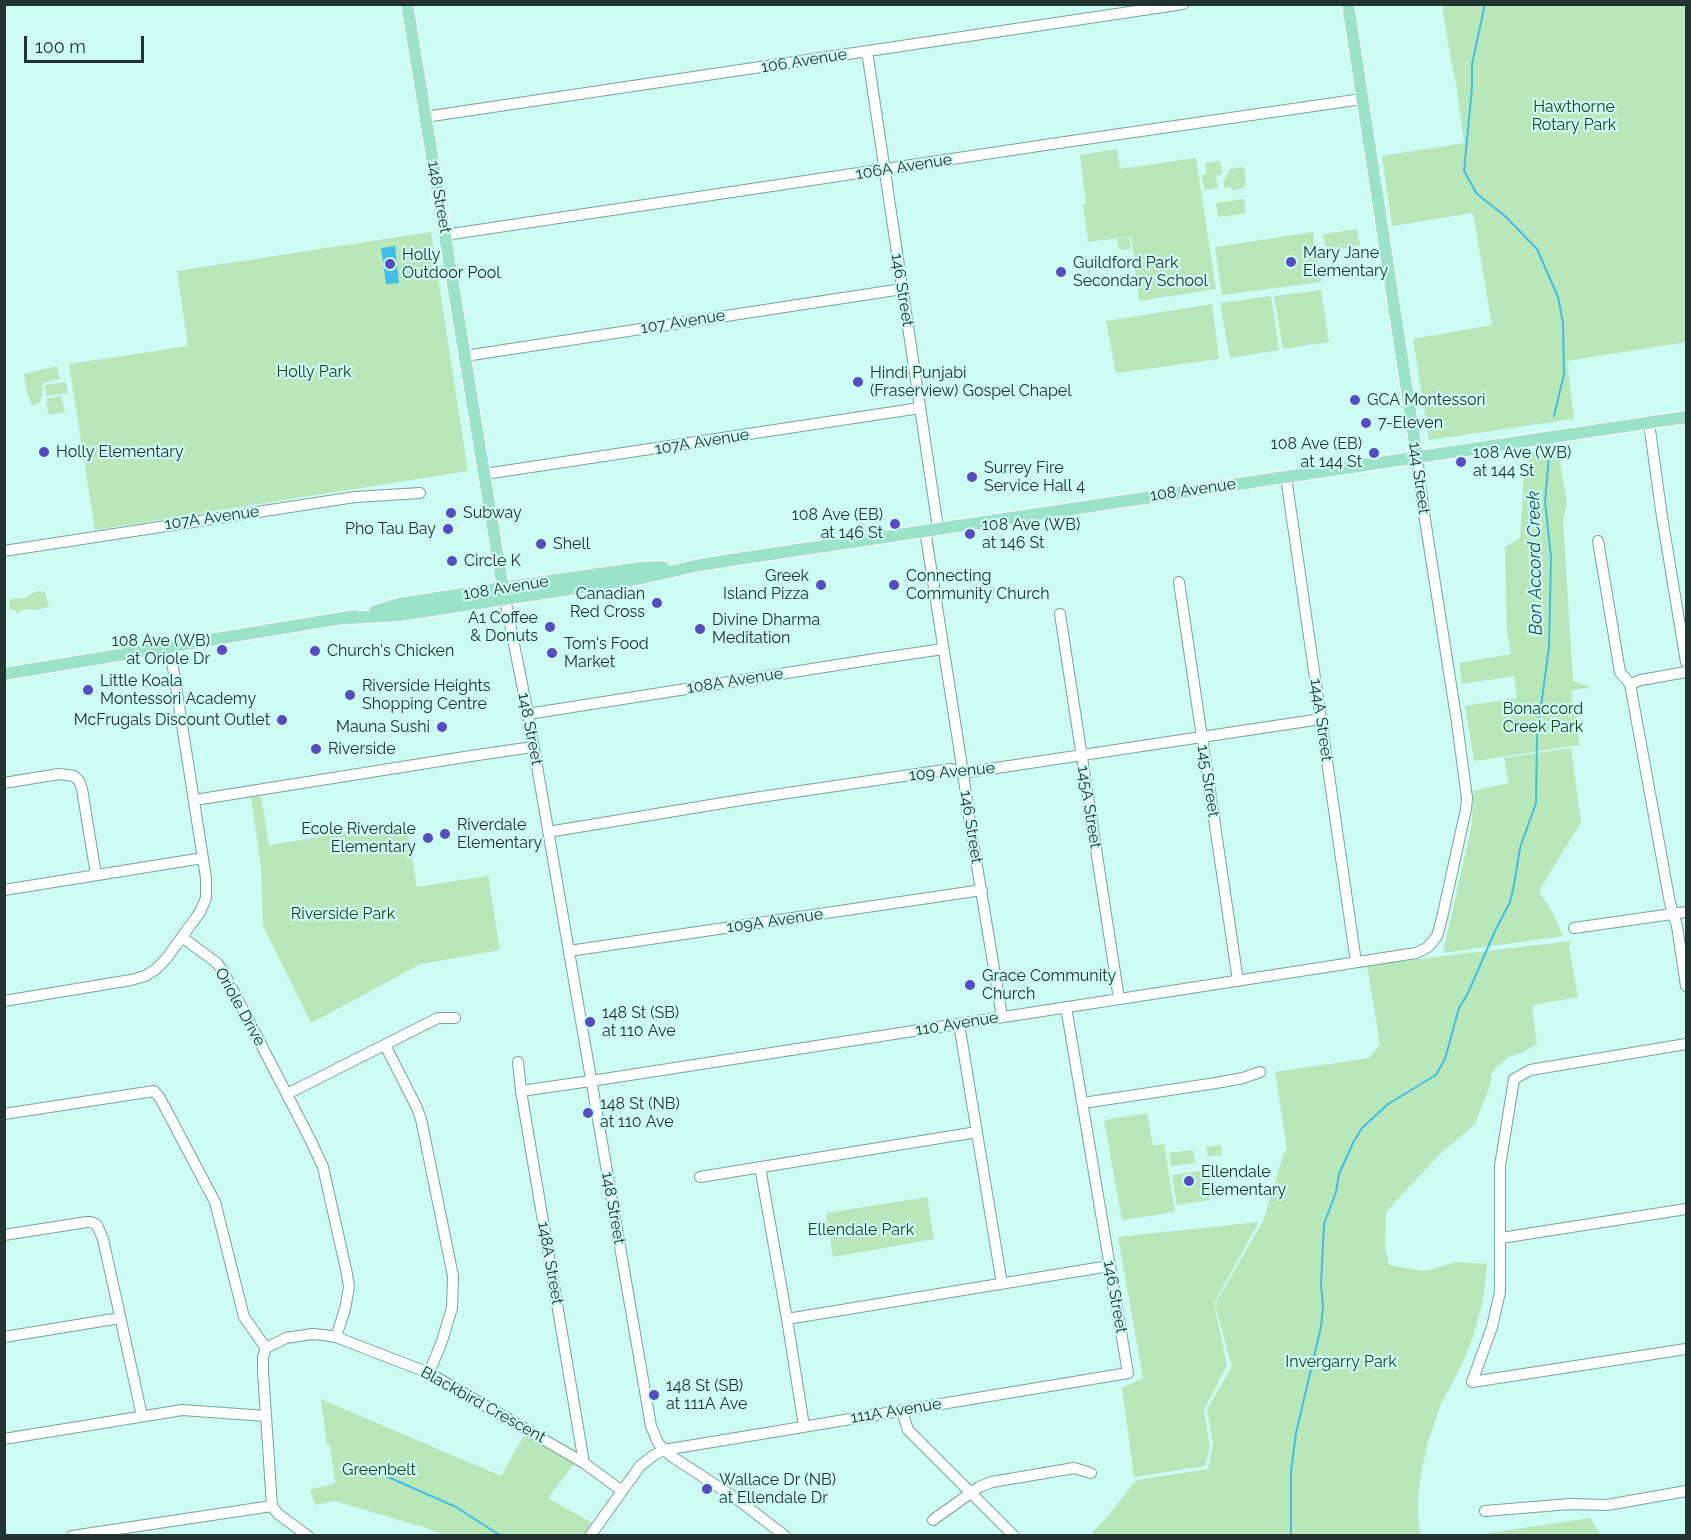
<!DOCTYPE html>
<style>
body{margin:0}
#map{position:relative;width:1691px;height:1540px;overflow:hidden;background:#cdfcf4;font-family:Raleway,sans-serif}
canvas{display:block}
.frame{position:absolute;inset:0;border:6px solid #213431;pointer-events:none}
.scale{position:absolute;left:24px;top:36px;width:120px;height:27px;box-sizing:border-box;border:3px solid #213431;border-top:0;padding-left:8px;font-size:18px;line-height:21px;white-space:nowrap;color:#213431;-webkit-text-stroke:4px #cdfcf4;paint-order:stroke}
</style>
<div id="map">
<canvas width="1691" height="1540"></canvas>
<div class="frame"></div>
<div class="scale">100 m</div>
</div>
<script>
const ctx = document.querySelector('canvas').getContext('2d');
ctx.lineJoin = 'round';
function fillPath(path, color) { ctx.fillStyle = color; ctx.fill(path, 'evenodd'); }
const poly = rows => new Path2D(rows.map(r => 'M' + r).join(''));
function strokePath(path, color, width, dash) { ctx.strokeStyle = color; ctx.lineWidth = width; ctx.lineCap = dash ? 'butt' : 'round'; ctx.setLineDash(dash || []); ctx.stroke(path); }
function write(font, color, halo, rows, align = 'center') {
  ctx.font = font + ' Raleway,sans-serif'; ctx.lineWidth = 4.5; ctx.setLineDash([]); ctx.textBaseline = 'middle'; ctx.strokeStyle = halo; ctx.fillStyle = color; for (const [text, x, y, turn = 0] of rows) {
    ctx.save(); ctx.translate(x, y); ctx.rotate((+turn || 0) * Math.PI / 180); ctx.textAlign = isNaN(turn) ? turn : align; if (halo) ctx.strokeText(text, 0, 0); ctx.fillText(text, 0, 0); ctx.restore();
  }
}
fillPath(poly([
 [1442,5,1686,5,1686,342,1567,361,1574,419,1429,440,1413,339,1492,325,1473,213,1392,226,1382,156,1464,143,1456,83,1451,60],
 [1117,149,1120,169,1196,158,1216,289,1139,301,1131,236,1129,237,1131,249,1122,250,1118,247,1117,239,1127,237,1088,242,1083,204,1086,203,1080,155],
 [1220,161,1222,174,1216,176,1218,188,1204,190,1202,175,1207,174,1205,163],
 [1244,167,1246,187,1232,191,1231,187,1224,188,1224,181,1230,169],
 [1244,199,1246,213,1218,217,1216,203],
 [1357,229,1360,245,1326,251,1323,234],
 [431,232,468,471,95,530,69,364,188,346,177,271],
 [1313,232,1321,282,1222,295,1215,247],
 [1321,290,1329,342,1283,349,1274,296],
 [1271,296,1279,350,1230,358,1220,303],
 [1212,304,1219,359,1116,373,1106,321],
 [57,366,60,379,43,383,41,401,38,404,32,406,26,389,24,374],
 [66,382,68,393,46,396,45,385],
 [61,396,65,412,49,415,46,399],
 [1558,451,1567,503,1563,520,1573,681,1591,687,1571,691,1580,745,1474,761,1465,706,1517,698,1516,689,1514,676,1462,684,1459,663,1511,654,1507,633,1505,547,1520,539,1524,474,1530,455],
 [37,591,45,592,49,607,38,610,24,609,17,613,14,610,10,610,9,604,11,598,20,599,25,598],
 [1571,748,1581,822,1539,891,1553,914,1563,936,1443,953,1472,823,1473,791,1509,783,1504,758],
 [261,796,269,845,406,823,417,887,488,876,500,950,421,964,311,1023,263,926,261,867,251,797],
 [1571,941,1569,947,1578,997,1533,1005,1532,1008,1537,1044,1521,1053,1508,1057,1495,1069,1491,1075,1491,1083,1475,1124,1439,1155,1386,1212,1385,1245,1389,1265,1425,1271,1456,1262,1487,1264,1483,1300,1474,1334,1463,1362,1441,1404,1427,1445,1420,1480,1418,1502,1418,1517,1421,1535,1092,1536,1093,1531,1105,1520,1136,1480,1208,1469,1213,1445,1207,1409,1232,1367,1215,1304,1263,1221,1284,1153,1287,1149,1275,1072,1369,1058,1375,1051,1380,1044,1367,965],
 [1147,1113,1153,1146,1164,1144,1175,1212,1122,1220,1104,1120],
 [1221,1145,1222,1155,1208,1157,1206,1147],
 [1193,1150,1196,1163,1171,1166,1169,1153],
 [1205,1170,1210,1200,1177,1205,1172,1175],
 [927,1197,934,1239,833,1257,826,1213],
 [1259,1222,1214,1303,1227,1365,1204,1410,1210,1448,1205,1466,1134,1477,1122,1388,1143,1378,1118,1237],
 [321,1399,501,1476,526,1432,575,1463,548,1498,593,1523,584,1535,445,1535,426,1528,335,1501,315,1505,310,1490,335,1483,330,1445,327,1445],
 [1590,1518,1601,1535,1476,1535]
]), '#b8e8ba');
fillPath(poly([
 [395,246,399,283,386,284,381,248]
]), '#3fbee7');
strokePath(poly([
 [1485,4,1472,64,1472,88,1464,171,1477,194,1506,217,1537,249,1558,297,1563,323,1564,374,1554,416],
 [379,1473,456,1507,501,1536],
 [1291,1536,1291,1472,1296,1433,1321,1327,1323,1306,1321,1284,1324,1224,1336,1192,1339,1174,1354,1141,1362,1128,1388,1104,1436,1075,1445,1059,1459,1008,1468,993,1495,931,1510,902,1514,885,1520,848,1536,803,1537,736,1549,647,1551,557,1545,501,1549,457]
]), '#3fbee7', 2);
const minor = poly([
 [867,51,938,528],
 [425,117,1183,4],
 [445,235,1065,142,1362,99],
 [465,356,902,289],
 [1649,423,1662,517,1686,662],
 [485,474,920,408],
 [1286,477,1356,962],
 [925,530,963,773,971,830,1002,1017],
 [1598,541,1620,672,1630,684],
 [4,551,355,497,420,493],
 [1179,582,1238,981],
 [505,599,528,714,651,1426,658,1443,671,1456,737,1499,785,1536],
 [1060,614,1119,999],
 [1630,684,1670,903,1677,926,1686,986],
 [1630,684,1641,680,1686,672],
 [528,714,875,659,943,649],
 [4,783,59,774,74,776,79,781,82,789,96,875],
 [195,800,471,756,533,747],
 [548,832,747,799,951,769,963,773,1321,719],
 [4,890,203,858],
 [1574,928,1686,912],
 [183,938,217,963,224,973,310,1139,323,1167,347,1274,349,1287,345,1309,336,1337],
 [569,951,982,890],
 [4,1001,131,980,145,976,156,969,166,959,200,912,206,898,206,878,170,648],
 [959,1024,1002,1284],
 [1686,1044,1530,1070,1514,1079,1500,1166,1500,1292,1492,1327,1472,1382,1686,1349],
 [385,1045,417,1108,421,1119,453,1276,452,1308,442,1341,429,1373],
 [518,1062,521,1091,584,1463],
 [521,1091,604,1079,1416,953,1428,947,1437,936,1442,918,1466,809,1467,798,1457,723,1423,507,1417,457],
 [287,1094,438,1018,455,1018],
 [1083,1103,1216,1083,1243,1078,1260,1072],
 [4,1114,154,1091,160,1098,215,1202,244,1317,266,1348],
 [760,1167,787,1319,804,1426],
 [700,1177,977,1132],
 [4,1235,87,1222,91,1222,97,1225,103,1239,142,1416],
 [1501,1238,1686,1209],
 [787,1319,1109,1266],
 [4,1337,120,1318],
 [266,1348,286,1338,312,1334,324,1335,336,1337,429,1373,584,1463,622,1491],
 [266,1348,263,1357,263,1371,272,1506],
 [902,1411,908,1430,1014,1536],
 [4,1439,182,1410,266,1416],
 [272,1506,278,1514,308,1536],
 [1485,1511,1570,1504,1607,1505,1686,1491],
 [933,1520,979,1487,992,1482,1074,1468,1091,1473],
 [72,1536,272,1506],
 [590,1536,640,1466,654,1455,664,1450,1128,1373,1066,1007]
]);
const major = poly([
 [407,4,504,595],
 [1348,4,1417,457],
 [375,611,399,604,521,585,641,568,663,567],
 [349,618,400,615,642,578,700,565,731,560,1686,417],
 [4,674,355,616]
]);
strokePath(minor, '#77a39d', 12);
strokePath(major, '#fff', 14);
strokePath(minor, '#fff', 10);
strokePath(major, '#9ae3c8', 12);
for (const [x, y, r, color] of [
 [1291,262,6,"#564bc2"],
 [390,264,6,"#564bc2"],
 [1061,272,6,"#564bc2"],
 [858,382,6,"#564bc2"],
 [1355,400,6,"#564bc2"],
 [1366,423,6,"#564bc2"],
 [44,452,6,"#564bc2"],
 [1374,453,6,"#564bc2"],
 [1461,462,6,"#564bc2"],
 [972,477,6,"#564bc2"],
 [451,513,6,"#564bc2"],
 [895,524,6,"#564bc2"],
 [448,529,6,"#564bc2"],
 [970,534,6,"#564bc2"],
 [541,544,6,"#564bc2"],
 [452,561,6,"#564bc2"],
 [821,585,6,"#564bc2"],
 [894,585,6,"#564bc2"],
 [657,603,6,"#564bc2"],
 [550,627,6,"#564bc2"],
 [700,629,6,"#564bc2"],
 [222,650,6,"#564bc2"],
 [315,651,6,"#564bc2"],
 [552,653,6,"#564bc2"],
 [88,690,6,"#564bc2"],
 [350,695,6,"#564bc2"],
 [282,720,6,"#564bc2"],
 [442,727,6,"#564bc2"],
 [316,749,6,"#564bc2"],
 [445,834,6,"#564bc2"],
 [428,838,6,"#564bc2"],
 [970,985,6,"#564bc2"],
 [590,1022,6,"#564bc2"],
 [588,1113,6,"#564bc2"],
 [1189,1181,6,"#564bc2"],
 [654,1395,6,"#564bc2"],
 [707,1489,6,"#564bc2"]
]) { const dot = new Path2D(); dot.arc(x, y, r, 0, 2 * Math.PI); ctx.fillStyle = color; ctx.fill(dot); strokePath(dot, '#cdfcf4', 2); }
write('16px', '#213431', '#cdfcf4', [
 ["106 Avenue",804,61,-9],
 ["106A Avenue",904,167,-9],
 ["148 Street",439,197,80],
 ["146 Street",902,290,81],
 ["107 Avenue",683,322,-9],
 ["107A Avenue",702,442,-9],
 ["144 Street",1419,478,82],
 ["108 Avenue",1193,490,-8],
 ["107A Avenue",212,518,-8],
 ["108 Avenue",506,588,-9],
 ["108A Avenue",735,681,-9],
 ["144A Street",1321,720,82],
 ["148 Street",530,729,79],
 ["109 Avenue",952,772,-5],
 ["145 Street",1208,781,81],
 ["145A Street",1089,807,81],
 ["146 Street",971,827,81],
 ["109A Avenue",775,921,-8],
 ["Oriole Drive",240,1007,61],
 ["110 Avenue",957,1024,-9],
 ["148 Street",613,1208,80],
 ["148A Street",550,1263,80],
 ["146 Street",1115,1297,80],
 ["Blackbird Crescent",483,1405,29],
 ["111A Avenue",896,1411,-9]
]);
write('16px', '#14481c', '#cdfcf4', [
 ["Hawthorne",1574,107],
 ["Rotary Park",1574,125],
 ["Holly Park",314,372],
 ["Bonaccord",1543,709],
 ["Creek Park",1543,727],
 ["Riverside Park",343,914],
 ["Ellendale Park",861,1230],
 ["Invergarry Park",1341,1362],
 ["Greenbelt",379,1470]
]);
write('16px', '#213431', '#cdfcf4', [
 ["Mary Jane",1303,253],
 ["Elementary",1303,271],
 ["Holly",402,255],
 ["Outdoor Pool",402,273],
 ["Guildford Park",1073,263],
 ["Secondary School",1073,281],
 ["Hindi Punjabi",870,373],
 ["(Fraserview) Gospel Chapel",870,391],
 ["GCA Montessori",1367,400],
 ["7-Eleven",1378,423],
 ["108 Ave (EB)",1362,444,"right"],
 ["at 144 St",1362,462,"right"],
 ["Holly Elementary",56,452],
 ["108 Ave (WB)",1473,453],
 ["at 144 St",1473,471],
 ["Surrey Fire",984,468],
 ["Service Hall 4",984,486],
 ["Subway",463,513],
 ["108 Ave (EB)",883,515,"right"],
 ["at 146 St",883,533,"right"],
 ["108 Ave (WB)",982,525],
 ["at 146 St",982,543],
 ["Pho Tau Bay",436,529,"right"],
 ["Shell",553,544],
 ["Circle K",464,561],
 ["Greek",809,576,"right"],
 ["Island Pizza",809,594,"right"],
 ["Connecting",906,576],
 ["Community Church",906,594],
 ["Canadian",645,594,"right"],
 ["Red Cross",645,612,"right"],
 ["A1 Coffee",538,618,"right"],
 ["& Donuts",538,636,"right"],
 ["Divine Dharma",712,620],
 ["Meditation",712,638],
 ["108 Ave (WB)",210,641,"right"],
 ["at Oriole Dr",210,659,"right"],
 ["Tom's Food",564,644],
 ["Market",564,662],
 ["Church's Chicken",327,651],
 ["Little Koala",100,681],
 ["Montessori Academy",100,699],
 ["Riverside Heights",362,686],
 ["Shopping Centre",362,704],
 ["McFrugals Discount Outlet",270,720,"right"],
 ["Mauna Sushi",430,727,"right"],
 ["Riverside",328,749],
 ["Riverdale",457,825],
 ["Elementary",457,843],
 ["Ecole Riverdale",416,829,"right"],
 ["Elementary",416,847,"right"],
 ["Grace Community",982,976],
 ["Church",982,994],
 ["148 St (SB)",602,1013],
 ["at 110 Ave",602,1031],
 ["148 St (NB)",600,1104],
 ["at 110 Ave",600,1122],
 ["Ellendale",1201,1172],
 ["Elementary",1201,1190],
 ["148 St (SB)",666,1386],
 ["at 111A Ave",666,1404],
 ["Wallace Dr (NB)",719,1480],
 ["at Ellendale Dr",719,1498]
], 'left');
write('italic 18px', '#134859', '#cdfcf4', [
 ["Bon Accord Creek",1535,563,-91]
]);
</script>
